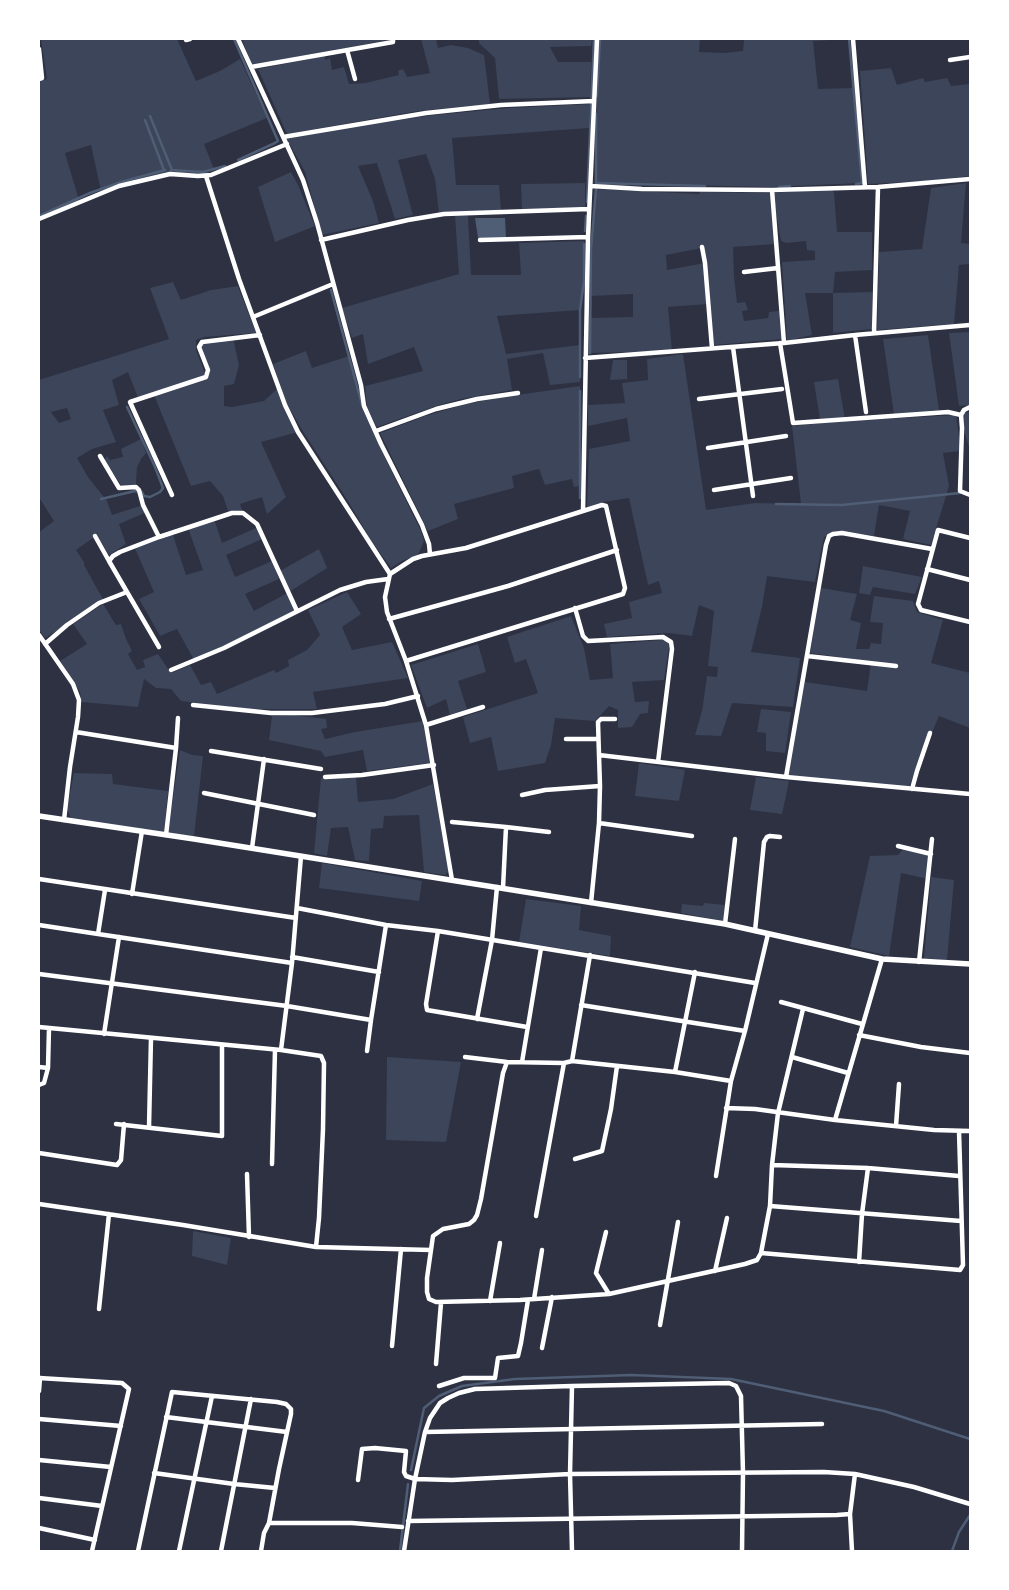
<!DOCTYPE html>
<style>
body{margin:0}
#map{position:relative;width:1009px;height:1590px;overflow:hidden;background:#2d3142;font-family:"Crimson Pro",serif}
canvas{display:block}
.frame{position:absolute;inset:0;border:40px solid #fff;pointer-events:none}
</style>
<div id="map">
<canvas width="1009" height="1590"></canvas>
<div class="frame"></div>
</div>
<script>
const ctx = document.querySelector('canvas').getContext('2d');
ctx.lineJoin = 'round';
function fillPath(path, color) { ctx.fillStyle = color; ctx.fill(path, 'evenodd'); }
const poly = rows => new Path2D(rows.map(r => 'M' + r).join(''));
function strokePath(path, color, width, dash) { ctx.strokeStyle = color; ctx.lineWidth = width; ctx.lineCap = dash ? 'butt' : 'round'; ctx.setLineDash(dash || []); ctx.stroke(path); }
fillPath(poly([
 [41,39,177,39,196,81,220,71,240,59,267,118,204,144,214,169,204,174,171,173,101,191,91,145,65,153,79,200,39,218,39,81,47,79],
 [242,39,387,39,388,40,252,65],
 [421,39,436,39,438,48,451,45,468,48,484,55,490,104,418,111,287,134,258,69,325,56,325,60,330,58,332,70,344,67,349,84,365,83,399,75,398,71,403,69,407,77,425,74,430,73],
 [479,39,592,39,591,46,550,47,558,62,591,62,590,97,499,99,495,58,479,43],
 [600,39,700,39,699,52,724,53,743,51,744,39,849,39,813,41,818,89,853,88,862,183,770,187,596,183,596,112],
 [891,68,897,85,923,78,925,82,947,78,951,86,970,84,970,176,928,181,868,184,860,71],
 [590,104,589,128,452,138,456,185,499,185,501,210,439,213,435,179,426,154,398,160,413,215,395,219,377,163,358,166,373,201,379,223,322,235,305,172,287,139,350,127,433,115,509,108],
 [291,172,298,185,315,226,275,242,258,187],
 [585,183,585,207,522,210,521,184],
 [966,183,961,243,970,244,970,264,959,265,954,324,877,330,879,252,922,249,931,188],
 [831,188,834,193,837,232,872,232,872,270,835,272,833,293,872,292,872,329,833,333,833,293,805,293,812,335,787,341,782,262,815,260,815,251,807,250,806,241,786,243,781,241,773,197,776,244,733,247,734,277,737,303,745,302,748,310,742,311,744,321,768,318,769,312,779,311,782,339,714,345,707,261,702,248,666,255,667,270,705,263,708,304,668,307,672,351,590,353,590,318,633,317,633,294,591,296,591,249,596,189,699,194,700,192,772,193],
 [455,216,468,216,471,275,521,275,519,243,584,241,584,281,580,310,497,316,506,354,580,345,580,382,550,385,543,353,507,359,512,390,461,399,436,406,377,427,367,407,365,386,423,371,414,347,368,364,363,334,352,338,342,308,459,274],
 [173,282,181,300,211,290,238,286,256,333,204,337,196,340,196,350,205,373,204,376,138,398,128,372,112,380,119,405,103,410,116,442,92,449,77,458,88,477,107,501,112,515,143,505,147,512,119,524,126,544,109,555,97,535,76,550,84,562,84,565,104,601,45,638,39,630,39,532,54,521,40,499,39,499,39,380,169,339,150,288],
 [67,408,71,419,59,423,51,412],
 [970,332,970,405,959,406,949,333],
 [928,335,939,410,894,414,883,339],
 [233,338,239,365,234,384,224,386,224,406,232,407,264,401,279,387,298,432,261,442,286,497,267,514,262,497,240,504,243,513,229,514,223,496,210,481,191,486,154,395,208,374,200,352,202,342],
 [306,351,312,368,349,356,362,407,386,460,421,531,424,541,418,555,402,561,391,568,371,540,346,498,302,430,286,402,273,364],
 [683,354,706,510,755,503,801,504,792,426,845,421,956,415,961,451,943,453,949,486,931,545,903,539,910,511,879,505,874,536,838,531,824,537,815,582,767,576,762,607,751,652,800,658,793,707,732,703,721,736,695,735,702,711,707,676,717,677,718,667,708,666,714,611,699,605,692,636,669,633,607,637,604,624,632,618,629,602,662,593,659,581,648,585,629,498,603,502,587,510,589,449,630,441,627,418,588,426,588,405,625,403,622,383,648,380,647,359],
 [613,360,627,360,627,379,610,380],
 [838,379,845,419,820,420,814,382],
 [580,386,580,486,574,487,572,479,545,485,539,469,512,476,514,488,454,504,458,519,428,531,380,433,425,416,466,404,503,397],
 [970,412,970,450,964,431,963,415,964,413],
 [141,439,146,453,141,459,137,467,136,484,133,486,121,485,105,461,105,459,107,456,110,460,123,457,121,449],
 [214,519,222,543,256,528,262,539,226,555,235,577,272,561,279,579,245,594,254,611,289,592,280,571,319,549,327,568,289,592,297,611,194,660,177,629,160,636,139,599,154,592,134,546,172,532,186,575,203,570,188,528],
 [863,566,922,577,915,594,873,587,870,595,859,593],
 [821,588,857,594,850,620,861,623,856,649,869,649,871,643,881,644,883,623,870,622,874,596,913,601,917,612,943,620,931,663,970,673,970,728,939,716,908,789,786,777,805,682,867,691,871,663,896,665,810,653],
 [347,592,361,614,342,627,352,650,392,642,408,678,313,692,317,709,248,709,181,701,171,689,156,688,144,679,138,707,82,702,80,692,60,661,87,644,73,624,103,604,116,625,121,624,126,639,132,651,128,654,137,670,145,667,143,660,158,654,171,673,190,665,201,685,211,682,217,694,274,670,276,673,289,666,288,660,307,650,320,635,308,610],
 [571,616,584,648,590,680,613,678,610,644,662,640,668,641,669,647,664,680,632,682,635,702,649,701,648,713,640,714,632,727,618,728,618,710,609,706,595,721,555,718,551,745,545,763,498,771,491,737,470,743,463,717,538,693,526,659,515,663,507,637],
 [478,644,486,672,458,681,467,709,450,715,446,699,427,708,411,665],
 [761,709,791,712,785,753,766,751,766,733,757,732],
 [293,715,326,719,327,728,321,729,325,739,355,732,423,721,430,763,367,771,363,750,325,757,321,751,269,740,272,716],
 [180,750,192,755,203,756,194,836,168,833],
 [639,763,685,770,679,801,635,796],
 [74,773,112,774,113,784,168,791,164,832,71,819,67,808],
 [356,777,358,802,393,799,433,784,449,871,445,875,424,872,419,815,384,816,383,828,371,829,369,861,355,860,348,827,331,828,327,856,314,853,321,778],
 [756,777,789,781,782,814,750,810],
 [904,848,931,854,928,879,901,873,889,956,850,947,870,856,898,855],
 [322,863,422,881,419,901,319,888],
 [931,877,954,880,947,960,924,959],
 [526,899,581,906,579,930,611,936,610,956,519,942],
 [704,903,725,905,723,921,681,913,682,904,703,906],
 [387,1057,461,1062,446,1142,386,1140],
 [193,1231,231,1238,227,1265,192,1256]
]), '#3c4559');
fillPath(poly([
 [475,218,505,218,506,238,478,238]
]), '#4f5d75');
strokePath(poly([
 [234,39,278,141,275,143,238,160],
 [849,39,862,183,856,184],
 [597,96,600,39],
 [596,114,596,183,705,186],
 [150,116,172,170],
 [145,120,164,170],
 [171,170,203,172,225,166],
 [779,187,790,186],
 [587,202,594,39],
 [39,216,90,193,121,182,165,170],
 [585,231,586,216],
 [331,290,362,405],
 [590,353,591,249,596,189],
 [580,377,580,310,584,281,584,244],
 [580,391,580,498],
 [101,499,135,491,142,492,144,496,150,497,160,492,163,488,155,467,127,407],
 [776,504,842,505,960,493],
 [411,1470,424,1408,439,1396,462,1386,515,1379,632,1375,731,1379,884,1411,970,1439],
 [400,1551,408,1484],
 [952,1551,959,1532,970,1515]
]), '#4f5d75', 2.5);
strokePath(poly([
 [238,39,303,180,317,223,361,385,364,406,381,444,422,525,429,544,430,554],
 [853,39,865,187],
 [186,40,190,39],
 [39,49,42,78,39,79],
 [347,50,355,79],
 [950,60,970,57],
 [251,67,393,42,393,39],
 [283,137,426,113,501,105,594,101],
 [206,176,239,279,285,405,298,432,390,574],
 [591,186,642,189,772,190,878,187,970,179],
 [772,190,784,343],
 [39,219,119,186,170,174,198,176,211,175,287,144],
 [321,240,408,220,444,214,589,209],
 [480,240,588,237],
 [702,247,705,263,712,348],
 [744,272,778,268],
 [253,317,333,284],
 [874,333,878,187],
 [855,335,866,412],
 [780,343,793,423,934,413,948,412,961,415],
 [733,347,753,496],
 [585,358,784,343,855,335,970,325],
 [699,399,782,389],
 [961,415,962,428,960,491,970,495],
 [961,415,964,410,970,407],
 [376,431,436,409,477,399,518,393],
 [708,448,786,436],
 [100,456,119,488,136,487,139,490,143,505,159,537],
 [714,490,791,478],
 [172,495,130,402,206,377,208,370,199,347,202,342,260,335],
 [583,511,588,237,597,39],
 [95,536,109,561],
 [970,538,938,530,918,604,921,610,970,622],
 [927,569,970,580],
 [575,608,583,636,588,641,663,637,671,642,672,649,658,762],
 [389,619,508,586,617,550],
 [39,635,73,684,79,700,78,717,70,767,64,820],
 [45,644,67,625,99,603,127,592],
 [159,647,109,561,113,556,120,552,159,537,232,513,243,513,257,524,297,611],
 [807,656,896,666],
 [406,661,623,594,625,588,606,506,602,505,583,511,466,548,422,556,413,559,390,574,385,597,387,612,406,661,426,725,452,880],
 [171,670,224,648,340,590,366,582,388,579],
 [193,705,271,713,312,713,385,704,418,696],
 [426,725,483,707],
 [76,732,176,748,166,835],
 [566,739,598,739],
 [176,748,178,718],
 [211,751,321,769],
 [599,755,598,722,601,719,615,719],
 [325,777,362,775,434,765],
 [786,777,826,545,829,536,833,534,842,533,932,549],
 [912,789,917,771,930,733],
 [204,793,314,815],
 [522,795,545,790,600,786],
 [452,822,506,827,503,888],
 [599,823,692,836],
 [506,827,549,832],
 [898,846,931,854],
 [252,848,264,759],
 [39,879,296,918],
 [132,894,142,831],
 [591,903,599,823,600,786,599,755,786,777,970,794],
 [297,908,386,925,438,931,755,983],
 [725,924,735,839],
 [39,925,98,934,105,890],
 [438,931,426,1004,427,1010,527,1027],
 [755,931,764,842,767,837,770,836,780,837],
 [98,934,292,963],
 [292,957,379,972],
 [919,962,932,839],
 [39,974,287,1006,371,1020,386,925],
 [781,1002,862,1024],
 [581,1005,745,1031],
 [477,1019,492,940,497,887],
 [39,1027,281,1050,321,1056,324,1063,323,1129,319,1218,316,1247,431,1250],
 [104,1034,119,937],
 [859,1035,921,1047,970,1053],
 [281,1050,292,963,301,856],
 [367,1051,371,1020],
 [465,1057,507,1062,564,1063,572,1061,675,1072,731,1081],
 [792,1057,848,1073],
 [572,1061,590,955],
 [507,1062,503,1073,481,1199,477,1215,474,1220,469,1224,443,1229,433,1236,427,1278,427,1292,429,1299,436,1302,520,1300,609,1294,745,1264,757,1260,761,1253,770,1206,772,1165,778,1113,803,1009],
 [522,1062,541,948],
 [39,1067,48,1068],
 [675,1072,695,972],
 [39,1085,44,1083,48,1068,49,1028],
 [726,1108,755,1109,835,1120,934,1130,970,1131],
 [835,1120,882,959],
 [116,1124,222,1136,222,1046],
 [896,1126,899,1084],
 [149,1127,151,1038],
 [39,1153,117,1165,121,1160,124,1124],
 [575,1159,602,1151,611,1109,617,1066],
 [272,1164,275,1050],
 [772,1165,868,1168,959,1176],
 [247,1174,249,1237],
 [716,1176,731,1081,745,1031,768,934],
 [39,1204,183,1225,316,1247],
 [770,1206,961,1221],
 [536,1216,564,1063],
 [606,1232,596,1273,609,1294],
 [761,1253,960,1270,963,1265,959,1131],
 [859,1262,862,1214,868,1168],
 [715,1271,727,1218],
 [534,1299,542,1250],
 [490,1301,500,1243],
 [99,1309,109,1214],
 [660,1325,678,1222],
 [392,1346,401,1249],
 [542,1348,552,1297],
 [436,1364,441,1303],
 [39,1378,122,1383,129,1389,92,1551],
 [439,1386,464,1378,495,1378,498,1358,518,1356,521,1343,528,1300],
 [572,1386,570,1474,572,1551],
 [39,1391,40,1378],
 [166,1417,287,1432],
 [39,1419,121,1426],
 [425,1432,822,1424],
 [39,1460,111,1467],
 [154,1473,234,1484,275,1488],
 [358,1480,362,1449,375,1448,406,1451,404,1472,406,1476,415,1479,452,1480,570,1474,824,1472,855,1474,914,1487,970,1504],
 [39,1498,102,1506],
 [408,1521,837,1515,850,1514],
 [269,1523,352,1523,402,1527],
 [39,1528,95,1540],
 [138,1551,172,1392,277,1402,286,1404,291,1409,291,1414,279,1469,269,1523,264,1533,261,1551],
 [179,1551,212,1396],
 [221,1551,251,1399],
 [404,1551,415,1479,425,1432,430,1418,440,1403,448,1398,459,1393,475,1389,572,1386,729,1383,736,1386,741,1396,743,1473,742,1551],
 [852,1551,850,1514,855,1474]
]), '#fff', 4.5);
strokePath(poly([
 [39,816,194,839,725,924,882,959,970,964]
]), '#fff', 5.5);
</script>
